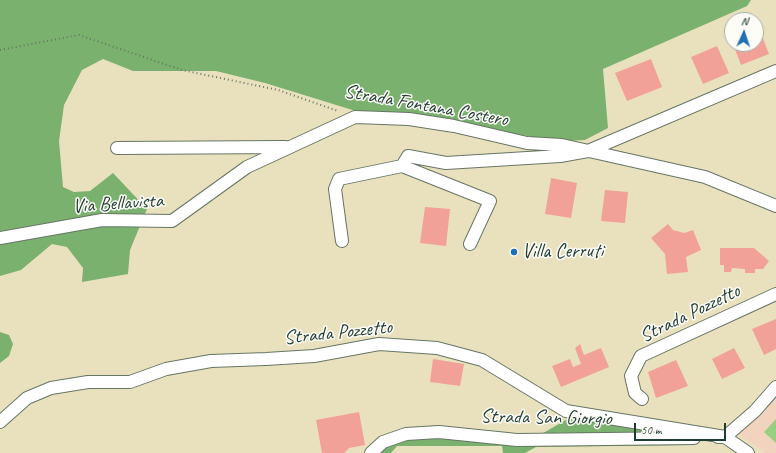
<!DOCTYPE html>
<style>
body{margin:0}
#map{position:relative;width:776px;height:453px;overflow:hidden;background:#e9e1be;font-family:Caveat,sans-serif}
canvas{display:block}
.north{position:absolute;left:724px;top:12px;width:40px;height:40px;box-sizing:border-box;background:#fdfcf7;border:1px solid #a4b0a9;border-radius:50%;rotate:3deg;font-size:11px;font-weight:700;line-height:16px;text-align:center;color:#1f3d34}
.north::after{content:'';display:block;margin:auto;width:14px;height:18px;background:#1f6fb2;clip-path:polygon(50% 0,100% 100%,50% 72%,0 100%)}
.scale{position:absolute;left:634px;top:423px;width:92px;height:18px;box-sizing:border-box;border:2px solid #1f3d34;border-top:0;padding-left:5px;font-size:12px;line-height:14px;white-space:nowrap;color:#1f3d34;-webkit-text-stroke:3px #fdfcf7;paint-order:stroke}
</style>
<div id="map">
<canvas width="776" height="453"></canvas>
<div class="north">N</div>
<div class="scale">50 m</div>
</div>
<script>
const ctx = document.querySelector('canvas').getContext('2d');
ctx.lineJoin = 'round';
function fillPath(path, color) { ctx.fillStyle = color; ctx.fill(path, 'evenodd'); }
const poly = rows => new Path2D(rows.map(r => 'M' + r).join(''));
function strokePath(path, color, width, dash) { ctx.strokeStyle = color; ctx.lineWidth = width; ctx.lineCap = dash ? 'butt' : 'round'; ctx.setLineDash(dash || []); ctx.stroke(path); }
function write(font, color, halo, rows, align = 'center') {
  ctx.font = font + ' Caveat,sans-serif'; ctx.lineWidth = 3; ctx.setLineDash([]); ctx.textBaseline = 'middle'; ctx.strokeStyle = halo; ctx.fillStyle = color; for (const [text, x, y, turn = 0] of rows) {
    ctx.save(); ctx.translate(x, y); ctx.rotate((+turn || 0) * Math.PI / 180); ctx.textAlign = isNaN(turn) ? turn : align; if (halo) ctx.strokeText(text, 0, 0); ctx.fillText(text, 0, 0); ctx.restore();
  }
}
fillPath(poly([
 [776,392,776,453,765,453,736,432]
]), '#f2d4be');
fillPath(poly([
 [776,419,776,443,764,432]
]), '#9ace80');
fillPath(poly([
 [0,0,751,0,747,6,603,69,608,128,585,140,565,141,533,137,420,116,359,112,265,83,216,71,133,71,103,59,82,70,64,105,59,141,63,187,74,192,90,191,113,173,147,209,130,250,128,274,82,282,83,268,67,247,52,244,21,270,0,276],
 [0,332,9,335,13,344,9,356,0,363],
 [571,417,655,432,693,445,536,447,525,453,503,453,502,446,397,446,391,453,378,453,383,447,419,437,524,444]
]), '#7bb16e');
fillPath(poly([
 [760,31,769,54,741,65,733,44,756,44,756,32],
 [717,46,729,73,703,84,691,57],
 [651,59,662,87,627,101,615,73],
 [551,178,577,183,571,218,545,214],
 [605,190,628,192,625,223,601,221],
 [425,207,450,209,446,246,420,243],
 [668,224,673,230,684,233,693,230,701,250,686,257,688,272,667,274,665,254,651,238],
 [720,248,754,248,769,261,763,269,755,269,755,273,745,273,745,269,732,268,731,272,724,272,724,265,720,265],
 [776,319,776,349,764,355,752,329],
 [580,344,584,355,601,348,609,367,561,387,552,366,570,359,573,367,581,364,575,348],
 [734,348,745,368,722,379,712,359],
 [433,359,464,364,460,386,430,382],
 [676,360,688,386,656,398,648,372],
 [359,412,365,445,349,448,344,453,322,453,316,420]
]), '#f2a198');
const street = poly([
 [117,148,286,147],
 [402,166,490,201,470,244],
 [0,238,102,220,172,221,247,167,355,117,409,119,454,126,527,143,562,145,705,177,776,206],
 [342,241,335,189,339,179,402,166,408,156,446,163,560,156,588,151,776,71],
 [642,399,635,393,631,376,641,356,776,294],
 [0,422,27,398,51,388,88,382,130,382,166,369,211,361,266,359,314,356,379,344,437,348,482,360,566,411,725,437,755,411,776,387],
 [718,437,725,437,748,453],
 [371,453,383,442,406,434,439,432,517,440,694,438]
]);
strokePath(street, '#667664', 14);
strokePath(poly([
 [0,50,79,35,182,70,278,90,338,111]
]), '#667664', 2, [1, 3]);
strokePath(street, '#fff', 12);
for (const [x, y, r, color] of [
 [514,252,4,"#1f6fb2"]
]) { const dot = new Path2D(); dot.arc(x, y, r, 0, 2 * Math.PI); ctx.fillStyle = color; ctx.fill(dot); strokePath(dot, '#fdfcf7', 1.5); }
write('20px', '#1f3d34', '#fdfcf7', [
 ["Strada Fontana Costero",426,106,10],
 ["Via Bellavista",118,204,-4],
 ["Strada Pozzetto",690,314,-26],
 ["Strada Pozzetto",338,333,-6],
 ["Strada San Giorgio",546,418,1]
]);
write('20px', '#1f3d34', '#fdfcf7', [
 ["Villa Cerruti",522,252]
], 'left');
</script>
